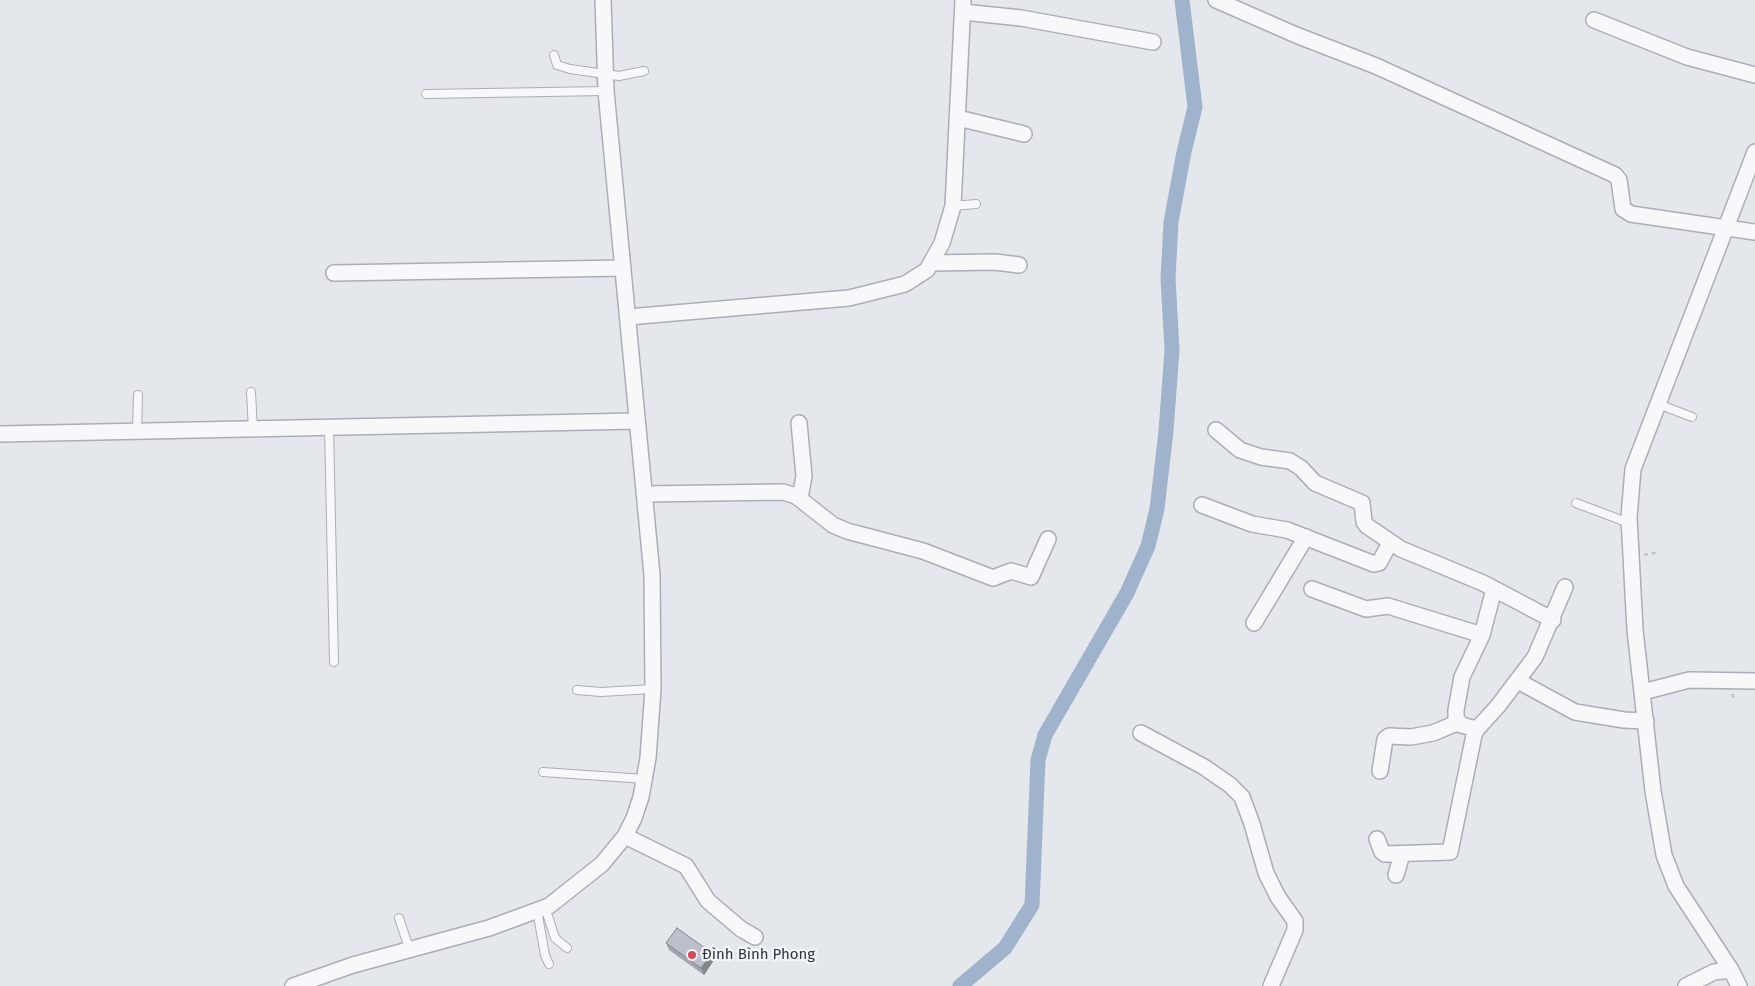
<!DOCTYPE html>
<meta charset="utf-8">
<style>
body{margin:0}
canvas{display:block;background:#e4e7ec}
</style>
<canvas width="1755" height="986"></canvas>
<script>
const ctx = document.querySelector('canvas').getContext('2d');
ctx.lineJoin = 'round';
const poly = rows => new Path2D(rows.map(r => 'M' + r).join(''));
function strokePath(path, color, width, dash) { ctx.strokeStyle = color; ctx.lineWidth = width; ctx.lineCap = dash ? 'butt' : 'round'; ctx.setLineDash(dash || []); ctx.stroke(path); }
function fillPath(path, color) { ctx.fillStyle = color; ctx.fill(path, 'evenodd'); }
function write(font, color, halo, rows, align = 'center') {
  ctx.font = font + ' "Fira Sans",sans-serif'; ctx.lineWidth = 4.5; ctx.setLineDash([]); ctx.textBaseline = 'middle'; ctx.strokeStyle = halo; ctx.fillStyle = color; for (const [text, x, y, turn = 0] of rows) {
    ctx.save(); ctx.translate(x, y); ctx.rotate((+turn || 0) * Math.PI / 180); ctx.textAlign = isNaN(turn) ? turn : align; if (halo) ctx.strokeText(text, 0, 0); ctx.fillText(text, 0, 0); ctx.restore();
  }
}
strokePath(poly([
 [960,986,1005,948,1032,905,1038,760,1045,735,1127,593,1148,546,1157,509,1166,431,1172,350,1168,278,1171,222,1184,152,1195,107,1182,0]
]), '#9fb4cc', 15);
const lane = poly([
 [554,55,557,65,570,69,619,76,644,71],
 [426,94,606,91],
 [953,206,976,204],
 [251,392,253,430],
 [1658,404,1692,417],
 [329,427,334,662],
 [137,431,138,395],
 [1576,503,1629,523],
 [577,690,601,692,653,689],
 [543,772,645,779],
 [545,907,555,938,567,948],
 [537,910,545,955,549,964],
 [399,918,410,951]
]);
const street = poly([
 [1216,0,1296,35,1376,66,1615,175,1619,180,1623,209,1631,214,1755,232],
 [963,12,1021,18,1153,42],
 [1594,20,1687,57,1755,75],
 [958,118,1024,134],
 [931,263,995,262,1019,265],
 [334,273,623,268],
 [628,317,849,298,905,284,927,270,942,243,953,206,963,0],
 [799,423,804,476,800,498],
 [1216,430,1240,450,1261,457,1290,461,1301,468,1315,483,1362,503,1364,522,1367,526,1401,549,1483,583,1553,620],
 [0,434,637,421],
 [644,494,783,492,796,496,833,525,847,531,923,551,993,578,1011,571,1031,577,1048,539],
 [1202,505,1252,524,1287,530,1374,564,1379,563,1390,543],
 [1312,589,1366,609,1388,606,1482,635],
 [1254,623,1306,537],
 [1518,681,1575,712,1624,720,1646,721],
 [1643,692,1689,680,1755,681],
 [1477,729,1461,725,1456,719,1456,710,1462,677,1482,635,1494,589],
 [1141,733,1204,767,1230,785,1242,797,1252,824,1266,873,1278,897,1295,921,1295,930,1271,986],
 [1380,771,1385,739,1389,736,1411,737,1433,733,1459,722],
 [625,836,686,866,708,901,741,929,755,937],
 [1377,839,1382,852,1385,854,1450,852,1474,735,1477,729,1498,706,1535,657,1565,587],
 [1396,875,1402,854],
 [293,986,353,965,489,928,549,906,602,864,625,836,634,818,641,797,648,758,653,689,652,575,606,91,603,0],
 [1686,986,1714,972,1731,970],
 [1739,986,1731,970,1676,886,1664,855,1653,791,1635,630,1629,517,1633,469,1755,152]
]);
strokePath(lane, '#a9aeb7', 10);
strokePath(street, '#a9aeb7', 18);
strokePath(poly([
 [1644,555,1659,552],
 [1732,694,1735,701]
]), '#c2c5cb', 2.5, [4, 4]);
strokePath(lane, '#f7f8fa', 8);
strokePath(street, '#f7f8fa', 15);
fillPath(poly([
 [666,943,714,960,704,975,669,950]
]), '#a1a5ae');
fillPath(poly([
 [712,953,714,960,704,975,701,968]
]), '#83868d');
const building = poly([
 [677,928,712,953,701,968,666,943,677,928]
]);
fillPath(building, '#bbc0ca');
strokePath(building, '#83868d', 1);
for (const [x, y, r, color] of [
 [692,955,5,"#d1495b"]
]) { const dot = new Path2D(); dot.arc(x, y, r, 0, 2 * Math.PI); ctx.fillStyle = color; ctx.fill(dot); strokePath(dot, '#f4f6f9', 2); }
write('15px', '#2b3445', '#f4f6f9', [
 ["Đình Bình Phong",702,955]
], 'left');
</script>
